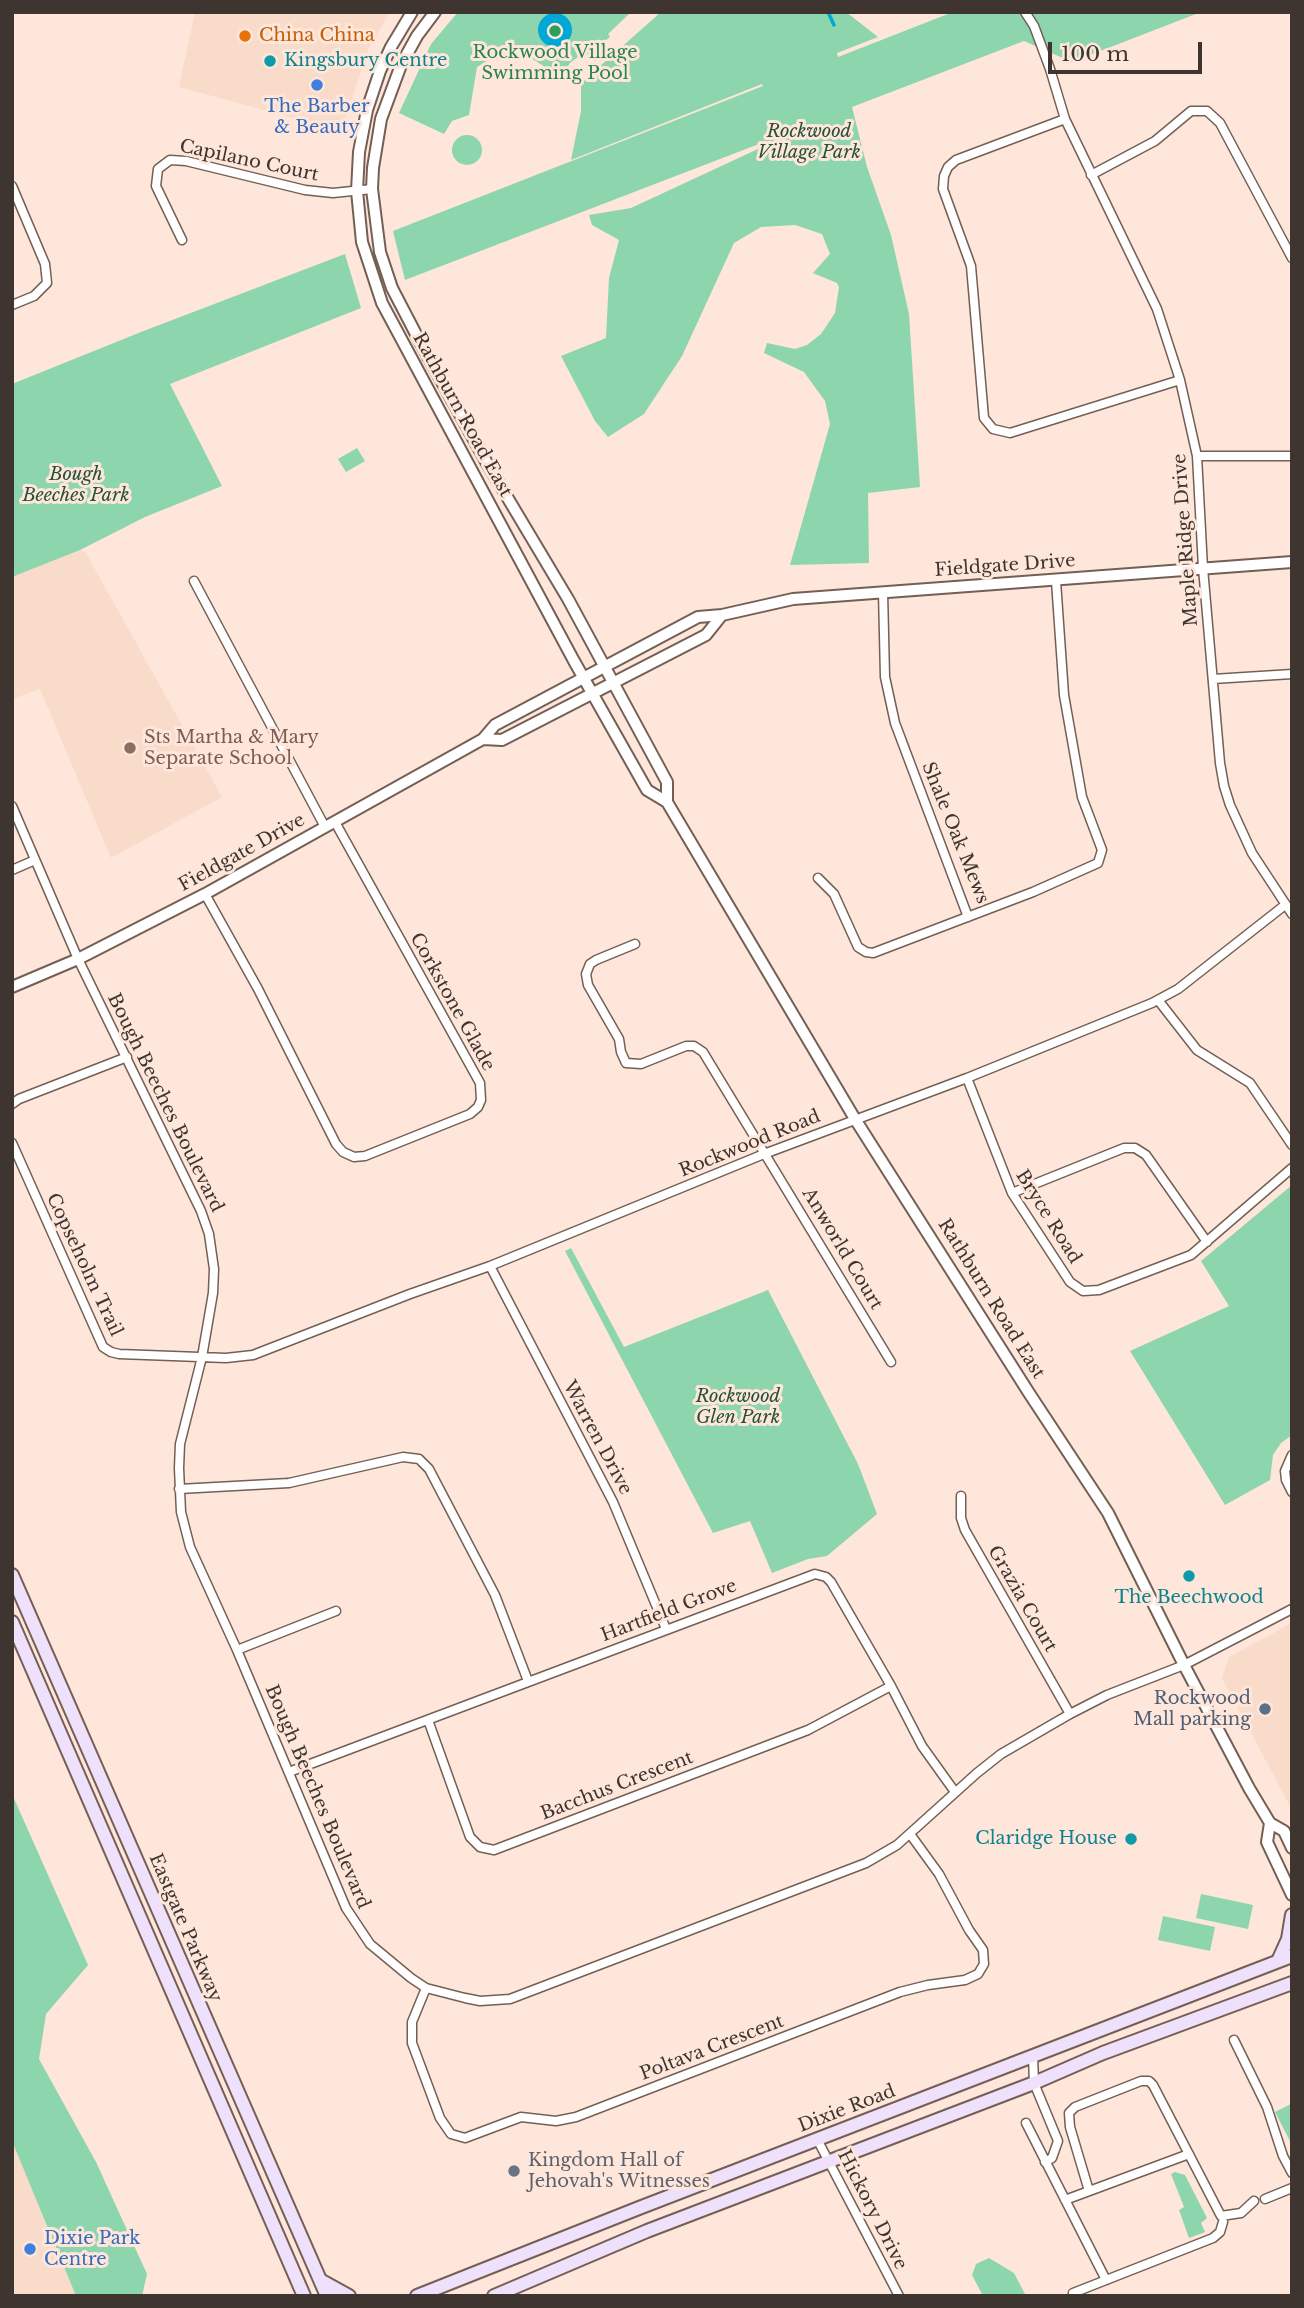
<!DOCTYPE html>
<style>
body{margin:0}
#map{position:relative;width:1304px;height:2308px;overflow:hidden;background:#fee6da;font-family:"Libre Baskerville",serif}
canvas{display:block}
.frame{position:absolute;inset:0;border:14px solid #3e3530;pointer-events:none}
.scale{position:absolute;left:1048px;top:42px;width:154px;height:32px;box-sizing:border-box;border:4px solid #3e3530;border-top:0;padding-left:9px;font-size:21px;line-height:24px;white-space:nowrap;color:#3e3530;-webkit-text-stroke:5px #fee6da;paint-order:stroke}
</style>
<div id="map">
<canvas width="1304" height="2308"></canvas>
<div class="frame"></div>
<div class="scale">100 m</div>
</div>
<script>
const ctx = document.querySelector('canvas').getContext('2d');
ctx.lineJoin = 'round';
function fillPath(path, color) { ctx.fillStyle = color; ctx.fill(path, 'evenodd'); }
const poly = rows => new Path2D(rows.map(r => 'M' + r).join(''));
function strokePath(path, color, width, dash) { ctx.strokeStyle = color; ctx.lineWidth = width; ctx.lineCap = dash ? 'butt' : 'round'; ctx.setLineDash(dash || []); ctx.stroke(path); }
function write(font, color, halo, rows, align = 'center') {
  ctx.font = font + ' "Libre Baskerville",serif'; ctx.lineWidth = 6; ctx.setLineDash([]); ctx.textBaseline = 'middle'; ctx.strokeStyle = halo; ctx.fillStyle = color; for (const [text, x, y, turn = 0] of rows) {
    ctx.save(); ctx.translate(x, y); ctx.rotate((+turn || 0) * Math.PI / 180); ctx.textAlign = isNaN(turn) ? turn : align; if (halo) ctx.strokeText(text, 0, 0); ctx.fillText(text, 0, 0); ctx.restore();
  }
}
fillPath(poly([
 [195,12,390,12,369,48,341,131,179,87],
 [80,550,86,553,222,797,111,858,40,689,12,699,12,577],
 [1292,1623,1292,1810,1222,1678,1229,1657],
 [12,2141,76,2296,12,2296]
]), '#f9dbca');
fillPath(poly([
 [458,12,631,12,608,34,610,37,582,59,579,56,570,63,561,77,512,46,477,67,469,115,452,121,444,134,399,113,431,44],
 [661,12,846,12,878,37,837,53,838,57,953,12,1201,12,1072,62,1024,41,852,107,867,167,891,235,909,314,920,487,868,493,869,563,790,565,830,424,825,401,804,372,764,353,767,343,795,349,807,345,821,334,835,313,839,287,837,283,813,273,830,254,822,234,795,225,761,227,734,243,682,356,644,414,608,437,595,421,561,356,606,338,609,278,619,240,592,225,589,215,631,208,758,149,759,144,405,280,393,231,763,86,762,84,571,160,581,111,581,83],
 '452 150a15 15 0 1 1 30 0a15 15 0 1 1-30 0Z',
 [345,254,361,308,170,384,222,486,145,517,80,550,12,577,12,384,141,332],
 [357,448,365,461,346,472,338,459],
 [1292,1185,1292,1435,1281,1443,1273,1455,1270,1480,1225,1505,1130,1351,1229,1306,1201,1261],
 [571,1248,624,1347,768,1290,858,1464,877,1514,827,1556,808,1559,772,1573,750,1521,713,1533,565,1251],
 [12,1794,88,1965,46,2014,39,2059,96,2162,147,2274,142,2296,76,2296,12,2141],
 [1201,1894,1253,1905,1248,1929,1196,1918],
 [1163,1916,1215,1927,1210,1951,1158,1940],
 [1291,2104,1292,2105,1292,2145,1275,2112],
 [1175,2172,1185,2175,1207,2218,1201,2223,1205,2232,1192,2237,1189,2238,1179,2210,1184,2207,1171,2174],
 [989,2258,1014,2273,1026,2296,983,2296,972,2275,976,2264]
]), '#8dd5ac');
fillPath(poly([
 '538 30a17 17 0 1 1 34 0a17 17 0 1 1-34 0Z'
]), '#00a8d5');
strokePath(poly([
 [828,12,834,25]
]), '#00a8d5', 3.5);
const minor = poly([
 [1025,12,1034,26,1050,69,1065,119,1157,309,1180,380,1197,456,1203,568,1220,763,1224,786,1230,805,1252,853,1292,914],
 [1065,119,956,160,948,167,944,176,943,189,971,266,984,418,993,429,1010,433,1180,380],
 [1091,175,1155,141,1191,111,1207,111,1220,123,1292,258],
 [12,186,45,264,47,283,34,296,12,305],
 [182,240,156,186,158,169,170,160,186,161,305,190,333,193,372,189],
 [1197,456,1292,456],
 [194,581,325,827],
 [883,592,885,677,895,723,968,917],
 [1213,679,1292,674],
 [12,806,78,959,201,1211,209,1234,214,1269,213,1293,202,1357,180,1444,179,1468,181,1512,190,1547,237,1650,346,1908,370,1944,411,1978,426,1988,465,1998,480,2001,510,1999,866,1863,897,1845,977,1773,1001,1754,1070,1714,1107,1695,1184,1665,1292,1609],
 [12,870,35,860],
 [818,878,834,894,858,947,866,952,873,953,1033,892,1098,863,1102,850,1082,797,1064,695,1056,581],
 [205,894,258,989,336,1144,343,1152,354,1157,365,1156,470,1114,478,1107,481,1100,480,1083,335,822],
 [635,944,596,960,590,964,586,974,588,985,619,1039,621,1052,626,1063,641,1064,686,1046,694,1046,703,1052,891,1362],
 [1158,1000,1197,1050,1250,1083,1292,1145],
 [967,1078,1012,1193,1070,1282,1083,1291,1099,1290,1191,1255,1292,1168],
 [12,1104,19,1099,127,1057],
 [12,1143,103,1347,111,1352,119,1354,226,1358,253,1355,410,1294,490,1266,764,1154,967,1078,1152,1003,1178,989,1285,905],
 [1012,1193,1124,1148,1135,1148,1146,1155,1207,1242],
 [490,1266,613,1502,666,1629],
 [1292,1455,1285,1471,1286,1480,1292,1492],
 [179,1489,289,1483,403,1457,419,1459,429,1469,495,1595,528,1681],
 [961,1496,961,1518,965,1530,1070,1714],
 [237,1650,336,1611],
 [428,1720,470,1837,480,1847,494,1850,808,1730,891,1686],
 [289,1772,815,1574,826,1577,831,1582,891,1686,922,1746,955,1792],
 [426,1988,412,2022,412,2043,440,2118,451,2134,465,2138,521,2117,556,2121,576,2117,900,1992,928,1985,965,1980,978,1974,984,1964,983,1950,969,1930,939,1874,910,1834],
 [1234,2040,1267,2107,1283,2156,1292,2173],
 [1033,2056,1034,2083,1058,2141,1052,2158,1045,2162],
 [1026,2123,1106,2280],
 [817,2139,899,2296],
 [1089,2191,1070,2127,1069,2113,1075,2107,1141,2081,1149,2081,1153,2085,1221,2216,1241,2213,1254,2201],
 [1265,2199,1292,2188],
 [1065,2200,1189,2154],
 [1073,2293,1213,2238,1220,2232,1223,2222]
]);
const tertiary = poly([
 [412,12,391,47,380,71,367,110,359,152,357,191,362,242,382,303,574,661,647,790,667,802,855,1119,1029,1393,1108,1513,1184,1665,1249,1788,1270,1823,1284,1831,1292,1848],
 [435,12,417,36,401,65,381,119,373,168,372,189,380,252,392,288,419,340,488,465,568,599,667,782,667,802],
 [483,739,502,740,706,635,722,615],
 [12,987,78,959,205,894,483,739,495,725,698,617,722,615,793,599,1292,562],
 [1270,1823,1267,1842,1292,1895]
]);
const secondary = poly([
 [12,1575,327,2296],
 [12,1622,304,2296],
 [1278,1961,1288,1939,1292,1915],
 [320,2280,349,2296],
 [417,2296,639,2208,1292,1956],
 [494,2296,647,2231,1034,2083,1103,2053,1292,1983]
]);
strokePath(minor, '#745f55', 11);
strokePath(tertiary, '#745f55', 14);
strokePath(secondary, '#745f55', 16);
strokePath(minor, '#fff', 8);
strokePath(tertiary, '#fff', 10);
strokePath(secondary, '#efe0fc', 12);
for (const [x, y, r, color] of [
 [555,31,7,"#2e9e5b"],
 [245,36,7,"#e8710a"],
 [270,61,7,"#0f9aa8"],
 [317,85,7,"#3f7fe0"],
 [130,748,7,"#8d6e63"],
 [1189,1576,7,"#0f9aa8"],
 [1265,1709,7,"#5c6f8a"],
 [1131,1839,7,"#0f9aa8"],
 [514,2171,7,"#6b7280"],
 [30,2249,7,"#3f7fe0"]
]) { const dot = new Path2D(); dot.arc(x, y, r, 0, 2 * Math.PI); ctx.fillStyle = color; ctx.fill(dot); strokePath(dot, '#fee6da', 2.5); }
write('18px', '#c56008', '#fee6da', [
 ["China China",259,36]
], 'left');
write('18px', '#27864d', '#fee6da', [
 ["Rockwood Village",555,53],
 ["Swimming Pool",555,74]
]);
write('18px', '#0d838f', '#fee6da', [
 ["Kingsbury Centre",284,61],
 ["The Beechwood",1189,1598,"center"],
 ["Claridge House",1117,1839,"right"]
], 'left');
write('18px', '#366cbe', '#fee6da', [
 ["The Barber",317,107],
 ["& Beauty",317,128],
 ["Dixie Park",44,2239,"left"],
 ["Centre",44,2260,"left"]
]);
write('italic 18px', '#245139', '#fee6da', [
 ["Rockwood",809,132],
 ["Village Park",809,153],
 ["Bough",76,475],
 ["Beeches Park",76,496],
 ["Rockwood",738,1397],
 ["Glen Park",738,1418]
]);
write('18px', '#3e3530', '#fee6da', [
 ["Capilano Court",249,161,12],
 ["Rathburn Road East",462,415,61],
 ["Maple Ridge Drive",1186,540,-94],
 ["Fieldgate Drive",1005,566,-4],
 ["Shale Oak Mews",955,833,68],
 ["Fieldgate Drive",242,853,-29],
 ["Corkstone Glade",452,1002,61],
 ["Bough Beeches Boulevard",165,1103,64],
 ["Rockwood Road",750,1144,-22],
 ["Bryce Road",1048,1217,58],
 ["Anworld Court",842,1249,59],
 ["Copseholm Trail",84,1265,65],
 ["Rathburn Road East",991,1299,58],
 ["Warren Drive",597,1438,62],
 ["Grazia Court",1022,1599,60],
 ["Hartfield Grove",669,1611,-21],
 ["Bacchus Crescent",617,1786,-21],
 ["Bough Beeches Boulevard",317,1797,67],
 ["Eastgate Parkway",185,1928,67],
 ["Poltava Crescent",712,2048,-21],
 ["Dixie Road",847,2109,-21],
 ["Hickory Drive",872,2210,63]
]);
write('18px', '#785e54', '#fee6da', [
 ["Sts Martha & Mary",144,738],
 ["Separate School",144,759]
], 'left');
write('18px', '#4e5e75', '#fee6da', [
 ["Rockwood",1251,1699],
 ["Mall parking",1251,1720]
], 'right');
write('18px', '#5b616d', '#fee6da', [
 ["Kingdom Hall of",528,2161],
 ["Jehovah's Witnesses",528,2182]
], 'left');
</script>
